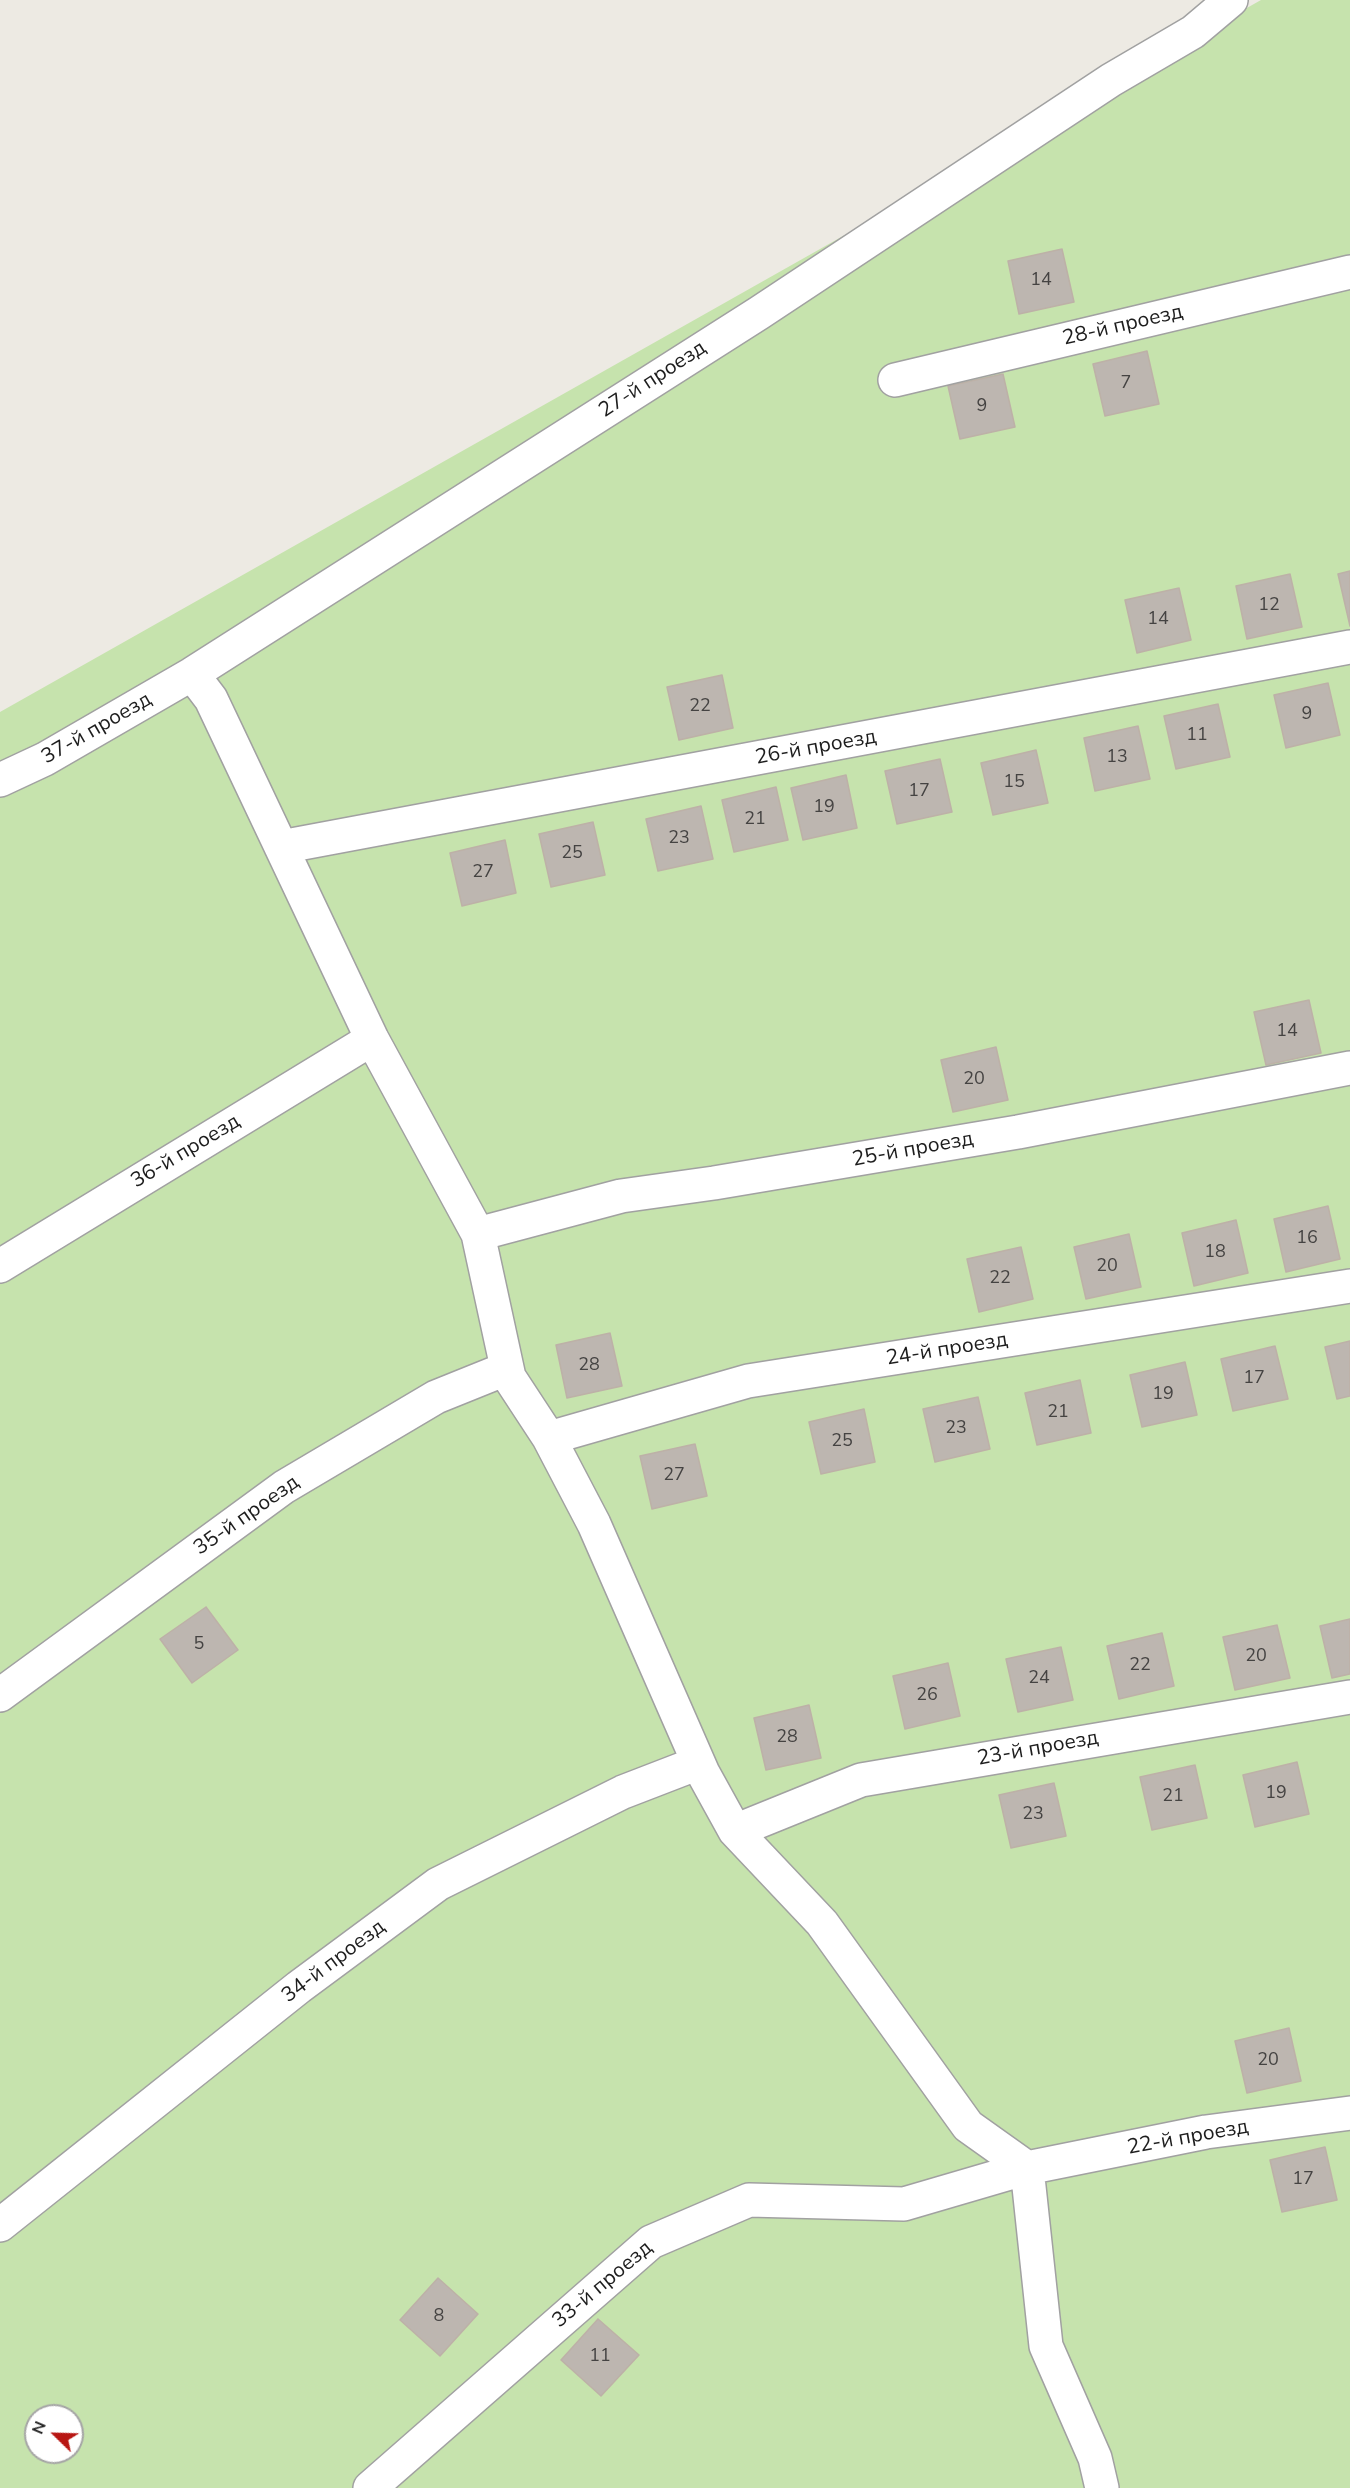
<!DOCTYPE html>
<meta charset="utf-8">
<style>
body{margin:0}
#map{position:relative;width:1350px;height:2488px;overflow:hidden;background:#edeae3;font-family:"Nunito Sans",sans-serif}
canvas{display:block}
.north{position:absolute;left:24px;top:2404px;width:60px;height:60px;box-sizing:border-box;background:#fff;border:2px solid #a5a5a5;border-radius:50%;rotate:293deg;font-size:16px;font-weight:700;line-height:24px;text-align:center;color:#1d1d1d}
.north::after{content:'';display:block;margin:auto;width:21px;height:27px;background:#b81612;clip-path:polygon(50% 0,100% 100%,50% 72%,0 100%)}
</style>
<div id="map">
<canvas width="1350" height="2488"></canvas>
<div class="north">N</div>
</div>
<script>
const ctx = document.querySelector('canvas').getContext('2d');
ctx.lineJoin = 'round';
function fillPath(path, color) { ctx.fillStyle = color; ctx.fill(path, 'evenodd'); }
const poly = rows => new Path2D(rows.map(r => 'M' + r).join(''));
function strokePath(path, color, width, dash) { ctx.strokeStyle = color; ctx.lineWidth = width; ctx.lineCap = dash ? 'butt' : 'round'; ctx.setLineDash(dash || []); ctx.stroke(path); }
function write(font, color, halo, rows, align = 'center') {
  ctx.font = font + ' "Nunito Sans",sans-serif'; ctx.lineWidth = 5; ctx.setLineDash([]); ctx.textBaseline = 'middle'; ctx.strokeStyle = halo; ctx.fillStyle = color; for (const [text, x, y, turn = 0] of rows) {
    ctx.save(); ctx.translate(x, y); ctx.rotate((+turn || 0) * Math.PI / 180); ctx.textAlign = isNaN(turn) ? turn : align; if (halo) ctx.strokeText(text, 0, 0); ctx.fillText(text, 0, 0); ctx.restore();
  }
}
fillPath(poly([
 [1261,0,1350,0,1350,2488,0,2488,0,712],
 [36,2416,72,2416,72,2452,36,2452]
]), '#c6e3ad');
const building = poly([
 [1062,249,1074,302,1019,314,1008,261,1062,249],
 [1147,351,1159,404,1105,416,1093,364,1147,351],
 [1003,374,1015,427,960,439,948,386,1003,374],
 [1350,571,1350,626,1338,574,1350,571],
 [1290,574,1302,627,1247,639,1236,586,1290,574],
 [1179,588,1191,640,1137,653,1125,600,1179,588],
 [722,675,733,728,679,740,667,687,722,675],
 [1328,683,1340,735,1286,748,1274,695,1328,683],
 [1218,704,1230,757,1176,769,1164,716,1218,704],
 [1138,726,1150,779,1095,791,1084,738,1138,726],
 [1036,750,1048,803,993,815,981,763,1036,750],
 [940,759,952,812,897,824,885,771,940,759],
 [846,775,857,828,803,840,791,788,846,775],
 [776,787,788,840,734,852,722,800,776,787],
 [701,806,713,859,658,871,646,819,701,806],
 [593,822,605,875,551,887,539,834,593,822],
 [505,840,516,893,462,906,450,853,505,840],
 [1309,1000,1321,1053,1266,1065,1254,1012,1309,1000],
 [996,1047,1008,1100,953,1112,941,1060,996,1047],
 [1328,1206,1340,1259,1286,1272,1274,1219,1328,1206],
 [1236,1220,1248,1273,1194,1286,1182,1233,1236,1220],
 [1129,1234,1141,1287,1086,1299,1074,1247,1129,1234],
 [1021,1247,1033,1299,979,1312,967,1259,1021,1247],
 [610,1333,622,1386,567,1398,556,1345,610,1333],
 [1350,1341,1350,1396,1337,1399,1325,1347,1350,1341],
 [1275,1346,1288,1399,1233,1411,1221,1359,1275,1346],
 [1185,1362,1197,1415,1142,1427,1130,1375,1185,1362],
 [1080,1380,1091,1433,1037,1445,1025,1393,1080,1380],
 [978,1397,990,1449,935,1462,923,1409,978,1397],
 [864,1409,875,1462,821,1474,809,1422,864,1409],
 [695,1444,707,1496,652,1509,640,1456,695,1444],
 [206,1607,238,1650,192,1683,160,1639,206,1607],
 [1350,1619,1350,1674,1332,1678,1320,1626,1350,1619],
 [1277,1625,1290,1678,1235,1690,1223,1637,1277,1625],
 [1162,1633,1174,1686,1119,1699,1107,1646,1162,1633],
 [1061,1647,1073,1700,1018,1712,1006,1659,1061,1647],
 [948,1663,960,1716,905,1729,893,1676,948,1663],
 [809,1705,821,1758,766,1770,754,1718,809,1705],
 [1297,1762,1309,1814,1255,1827,1243,1775,1297,1762],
 [1195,1765,1207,1818,1152,1830,1140,1777,1195,1765],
 [1054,1783,1066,1836,1011,1848,999,1795,1054,1783],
 [1289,2028,1301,2081,1247,2093,1235,2041,1289,2028],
 [1325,2147,1337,2200,1282,2212,1270,2160,1325,2147],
 [438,2278,478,2314,440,2356,400,2320,438,2278],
 [598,2319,639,2355,601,2396,561,2360,598,2319]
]);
fillPath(building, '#bdb6b0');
strokePath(building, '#bdb1a7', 1.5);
const minor = poly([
 [895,380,1350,272],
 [192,674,211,699,372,1039,478,1234,509,1377,549,1438,594,1524,703,1773,735,1831,822,1923,968,2126,1027,2168,1046,2346,1095,2458,1102,2488],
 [0,780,45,759,192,674,759,313,1111,80,1193,32,1231,0],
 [281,847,1350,647],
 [478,1234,621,1196,714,1183,1018,1132,1350,1068],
 [0,1266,372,1039],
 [549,1438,748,1381,1350,1286],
 [0,1695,284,1487,436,1397,503,1370,509,1377],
 [735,1831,861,1780,1350,1697],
 [0,2225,299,1987,438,1884,623,1792,693,1765,703,1773],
 [370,2488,651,2242,749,2200,904,2204,1027,2168,1206,2132,1350,2113]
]);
strokePath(minor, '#a1a1a1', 36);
strokePath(minor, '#fff', 33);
write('18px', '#454342', null, [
 ["14",1041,281],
 ["7",1126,384],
 ["9",982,407],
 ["12",1269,606],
 ["14",1158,620],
 ["22",700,707],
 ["9",1307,715],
 ["11",1197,736],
 ["13",1117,758],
 ["15",1014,783],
 ["17",919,792],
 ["19",824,808],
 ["21",755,820],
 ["23",679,839],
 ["25",572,854],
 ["27",483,873],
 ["14",1287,1032],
 ["20",974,1080],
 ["16",1307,1239],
 ["18",1215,1253],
 ["20",1107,1267],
 ["22",1000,1279],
 ["28",589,1366],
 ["17",1254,1379],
 ["19",1163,1395],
 ["21",1058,1413],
 ["23",956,1429],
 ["25",842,1442],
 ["27",674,1476],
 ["5",199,1645],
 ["20",1256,1657],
 ["22",1140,1666],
 ["24",1039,1679],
 ["26",927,1696],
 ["28",787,1738],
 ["19",1276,1794],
 ["21",1173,1797],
 ["23",1033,1815],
 ["20",1268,2061],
 ["17",1303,2180],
 ["8",439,2317],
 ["11",600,2357]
]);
write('21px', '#1d1d1d', '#fff', [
 ["28-й проезд",1123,326,-13],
 ["27-й проезд",653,380,-33],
 ["37-й проезд",97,729,-30],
 ["26-й проезд",816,748,-10],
 ["25-й проезд",913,1150,-10],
 ["36-й проезд",186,1152,-31],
 ["24-й проезд",947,1350,-9],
 ["35-й проезд",247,1516,-35],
 ["23-й проезд",1038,1749,-10],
 ["34-й проезд",334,1962,-37],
 ["22-й проезд",1188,2138,-10],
 ["33-й проезд",603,2285,-40]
]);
</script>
